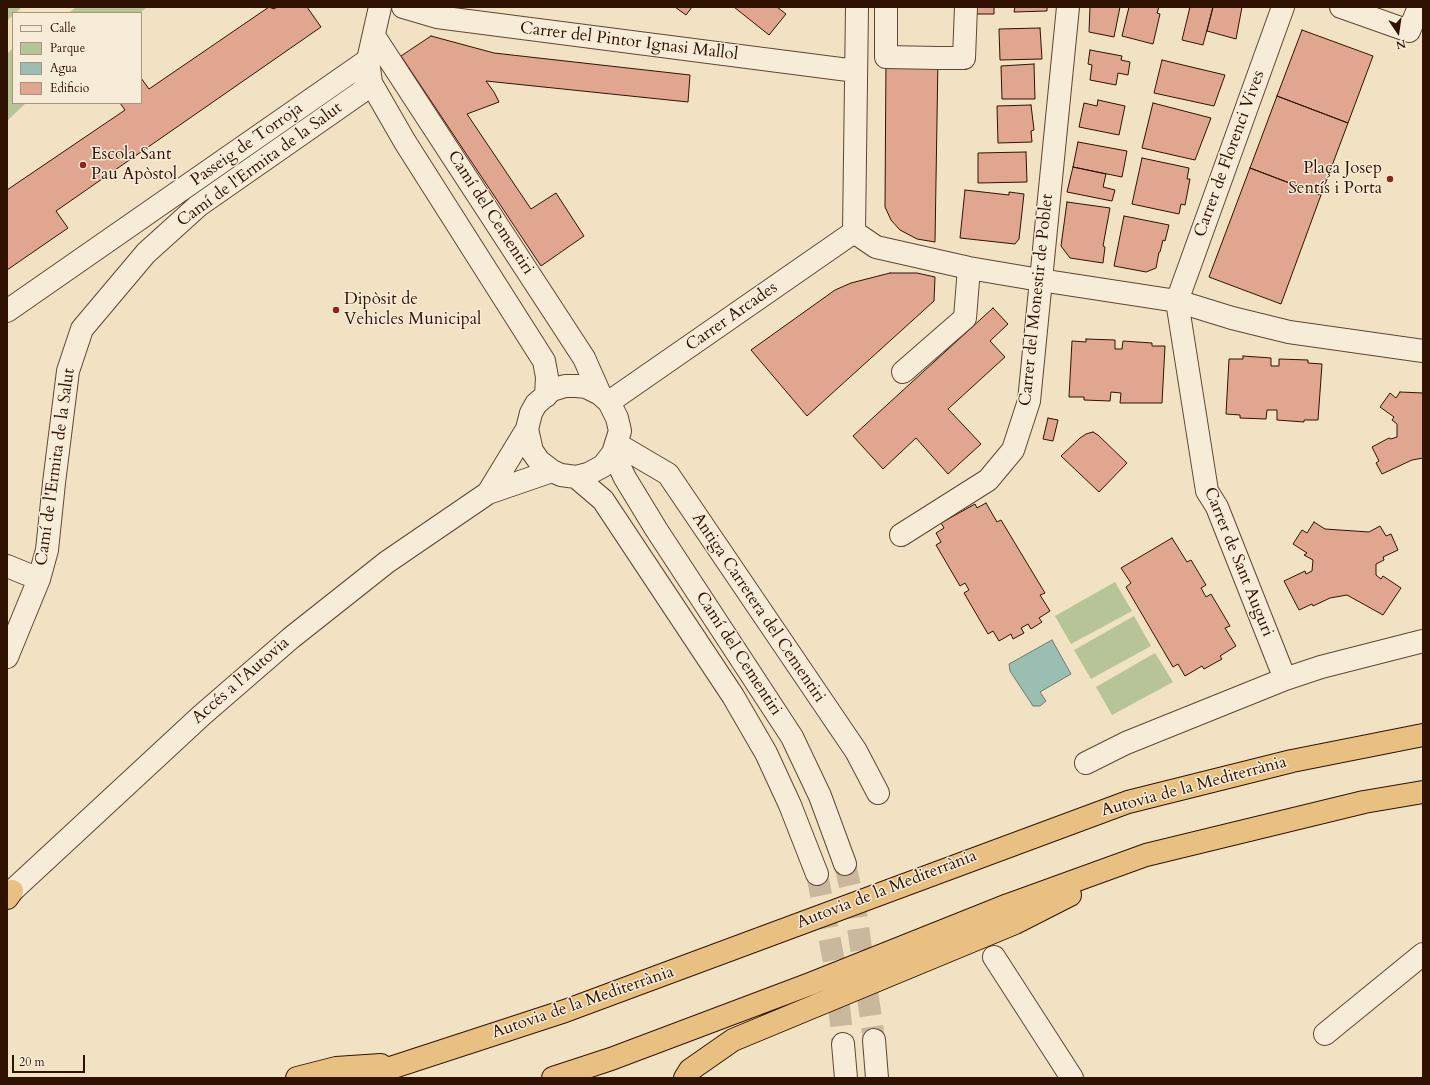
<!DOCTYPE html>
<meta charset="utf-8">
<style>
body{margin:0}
#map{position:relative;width:1430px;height:1085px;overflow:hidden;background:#f1e2c3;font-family:Cardo,serif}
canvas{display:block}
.frame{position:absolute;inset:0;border:8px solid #301202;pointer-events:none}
.legend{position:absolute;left:12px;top:12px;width:130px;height:92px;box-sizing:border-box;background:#f6ecd8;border:1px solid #a79582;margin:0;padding:5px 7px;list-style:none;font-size:12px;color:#301202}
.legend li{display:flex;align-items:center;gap:8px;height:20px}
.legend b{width:20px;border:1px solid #a79582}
.north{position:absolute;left:1378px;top:12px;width:40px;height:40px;-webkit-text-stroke:3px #f6ecd8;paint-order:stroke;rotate:167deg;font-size:11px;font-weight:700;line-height:16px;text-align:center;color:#301202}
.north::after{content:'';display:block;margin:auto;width:14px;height:18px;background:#301202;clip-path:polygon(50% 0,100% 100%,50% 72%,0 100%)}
.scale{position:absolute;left:12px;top:1055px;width:73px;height:18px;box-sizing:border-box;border:2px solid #301202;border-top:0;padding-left:5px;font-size:12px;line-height:14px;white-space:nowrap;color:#301202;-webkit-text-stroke:3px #f6ecd8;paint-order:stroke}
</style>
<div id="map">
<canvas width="1430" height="1085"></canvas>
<div class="frame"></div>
<ul class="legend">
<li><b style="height:5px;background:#f6ecd8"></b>Calle</li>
<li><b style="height:11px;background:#b6c497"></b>Parque</li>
<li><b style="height:11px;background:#9bbeb2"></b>Agua</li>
<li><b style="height:11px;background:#e0a68f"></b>Edificio</li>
</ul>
<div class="north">N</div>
<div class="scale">20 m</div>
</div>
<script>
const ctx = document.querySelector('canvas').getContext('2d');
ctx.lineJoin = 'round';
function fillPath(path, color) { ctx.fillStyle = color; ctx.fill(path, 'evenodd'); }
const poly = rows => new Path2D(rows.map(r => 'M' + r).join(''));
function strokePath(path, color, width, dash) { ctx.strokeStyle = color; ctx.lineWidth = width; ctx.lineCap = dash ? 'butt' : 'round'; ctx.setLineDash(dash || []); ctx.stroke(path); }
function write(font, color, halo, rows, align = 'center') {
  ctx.font = font + ' Cardo,serif'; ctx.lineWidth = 3; ctx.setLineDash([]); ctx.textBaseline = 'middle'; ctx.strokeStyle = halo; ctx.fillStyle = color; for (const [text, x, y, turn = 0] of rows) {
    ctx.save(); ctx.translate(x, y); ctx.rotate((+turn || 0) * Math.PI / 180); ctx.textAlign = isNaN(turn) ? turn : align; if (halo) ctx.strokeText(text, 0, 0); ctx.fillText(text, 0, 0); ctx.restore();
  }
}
fillPath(poly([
 [7,7,22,7,16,13,13,13,13,15,7,21],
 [76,7,147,7,140,13,69,13],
 [13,48,13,103,26,103,8,120,7,54],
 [1115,582,1132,611,1071,644,1055,616],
 [1134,616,1151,646,1091,679,1074,650],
 [1155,653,1173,682,1112,715,1096,687]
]), '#b6c497');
const water = poly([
 [1052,640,1071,674,1040,692,1046,701,1040,706,1033,706,1010,671,1009,664,1052,640]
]);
fillPath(water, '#9bbeb2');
strokePath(water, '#70796c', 1);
const building = poly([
 [269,7,274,9,277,7,307,7,321,27,56,211,68,228,7,270,7,190,125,110,120,103,141,103,141,78,149,89,269,7],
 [675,7,692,7,686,15,675,7],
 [734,7,777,7,786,14,769,35,734,7],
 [976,7,1005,7,994,7,994,14,976,14,976,7],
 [1015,7,1047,7,1047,11,1014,12,1015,7],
 [1090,7,1120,7,1114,37,1089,32,1090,7],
 [1129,7,1159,7,1157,13,1160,14,1153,44,1122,36,1129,7],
 [1190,7,1213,7,1203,45,1182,40,1190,7],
 [1213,7,1242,7,1236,39,1207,31,1213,7],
 [1040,28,1042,59,1000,60,999,29,1040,28],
 [1302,30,1373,56,1348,123,1277,96,1302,30],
 [431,36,494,53,690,75,688,102,486,81,494,92,499,102,467,114,531,209,556,193,584,236,541,266,401,56,431,36],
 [1090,50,1122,56,1121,60,1130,62,1128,75,1118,73,1116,85,1090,80,1092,65,1088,64,1090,50],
 [886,57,938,58,935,242,917,239,900,230,891,220,885,207,886,57],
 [1162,60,1225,75,1214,106,1154,93,1162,60],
 [1034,64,1035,99,1002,99,1001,66,1034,64],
 [1277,96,1348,123,1321,195,1250,168,1277,96],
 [1098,100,1125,106,1119,135,1079,127,1084,103,1097,106,1098,100],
 [1153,103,1211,118,1195,160,1142,148,1153,103],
 [1031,105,1034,130,1031,131,1032,142,998,143,997,106,1031,105],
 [1078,142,1127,151,1122,177,1073,167,1078,142],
 [1026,152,1027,182,978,183,978,153,1026,152],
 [1142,158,1189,168,1187,179,1190,179,1185,205,1181,204,1179,214,1132,204,1142,158],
 [1073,167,1106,174,1103,187,1115,190,1112,201,1067,192,1073,167],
 [1250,168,1321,195,1281,304,1209,277,1250,168],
 [965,190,1009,195,1009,192,1024,194,1019,239,1015,244,960,238,965,190],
 [1067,202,1110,208,1103,246,1105,247,1103,263,1070,258,1061,246,1067,202],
 [1124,216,1169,225,1165,241,1163,240,1160,252,1159,252,1156,268,1146,272,1114,266,1124,216],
 [890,273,917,273,935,277,934,301,807,416,751,350,835,290,851,283,890,273],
 [993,308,1008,324,990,341,1005,357,948,409,981,444,948,474,916,438,883,469,853,436,993,308],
 [1086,339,1115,340,1115,349,1122,349,1123,341,1152,343,1152,346,1165,346,1162,403,1120,403,1121,393,1111,392,1110,401,1084,400,1084,397,1069,397,1072,341,1086,342,1086,339],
 [1243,356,1271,358,1271,366,1279,366,1279,359,1308,360,1308,363,1322,364,1318,420,1304,420,1304,422,1277,420,1277,410,1267,410,1266,419,1240,418,1240,415,1226,414,1229,359,1243,359,1243,356],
 [1400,392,1423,393,1423,458,1412,460,1382,474,1376,463,1379,461,1372,447,1389,438,1391,439,1397,437,1397,424,1392,420,1394,417,1380,407,1390,393,1396,398,1400,392],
 [1048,418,1058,420,1053,441,1043,439,1048,418],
 [1093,432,1098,435,1127,463,1099,492,1061,456,1080,438,1086,434,1093,432],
 [986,503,997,522,1001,520,1045,593,1040,595,1050,611,1039,618,1042,622,1031,629,1028,624,1021,628,1024,633,1013,639,1011,634,999,641,993,631,988,634,964,593,969,590,965,583,960,586,936,545,941,542,936,533,944,528,941,523,975,504,977,508,986,503],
 [1314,522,1325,529,1369,532,1380,526,1386,536,1391,534,1398,550,1383,557,1384,560,1376,564,1376,575,1381,579,1383,576,1401,588,1383,615,1347,595,1330,598,1313,606,1312,604,1299,610,1284,581,1305,571,1306,574,1312,571,1313,560,1304,555,1307,553,1293,544,1302,530,1307,533,1314,522],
 [1172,538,1187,562,1191,560,1206,585,1201,588,1206,597,1211,594,1230,626,1225,628,1236,646,1220,656,1222,659,1204,669,1202,666,1185,676,1178,664,1173,667,1126,587,1131,583,1121,568,1172,538]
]);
fillPath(building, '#e0a68f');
strokePath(building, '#301202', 1);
strokePath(poly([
 [845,864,856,913,874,1040],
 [817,874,835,967,843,1044]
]), '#cab89c', 22, [22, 11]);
const minor = poly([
 [380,7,368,60,371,83,405,142,544,361,547,377,546,396],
 [403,7,437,17,856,71],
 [886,7,886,57,938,58,964,58,966,7],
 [1283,7,1177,301,1207,491,1217,507,1285,679],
 [1341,7,1409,31,1419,7],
 [374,36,584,358,600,394],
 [854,232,876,247,969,268,1040,280,1177,301,1232,318,1289,332,1423,351],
 [854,232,857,7],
 [7,311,368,60],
 [903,372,965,318,969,268],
 [609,402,854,232],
 [617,444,668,474,856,751,878,793],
 [613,453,625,478,656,529,792,737,820,796,845,864],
 [576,477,603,500,733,696,766,753,790,805,817,874],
 [488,493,527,429,531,413,536,404,552,390,565,386,577,386,586,387,600,394,609,402,617,418,620,431,613,453,603,466,588,474,576,477,561,475,552,471,539,461,532,451,527,429],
 [901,535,988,480,1013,450,1029,401,1068,7],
 [7,566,39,579],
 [7,657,39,579,47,550,54,483,68,371,82,329,146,253,198,206,360,93,371,83],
 [1086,763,1126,743,1285,679,1321,667,1423,641],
 [12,891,202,715,291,638,387,562,488,493,552,471],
 [994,957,1072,1078],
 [1325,1034,1423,954],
 [874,1040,877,1078],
 [843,1044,846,1078]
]);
const highway = poly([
 [7,898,12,891],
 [297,1078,336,1068,381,1065],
 [360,1078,565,1011,1128,802,1292,761,1423,735],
 [553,1078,611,1059,810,984,1008,905,1146,855,1364,802,1423,792],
 [685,1078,690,1070,733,1040,1015,923,1070,895]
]);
strokePath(minor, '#604632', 24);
strokePath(highway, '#301202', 24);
strokePath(minor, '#f6ecd8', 22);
strokePath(highway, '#e8c182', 22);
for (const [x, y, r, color] of [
 [83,165,4,"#8f2418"],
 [1390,179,4,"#8f2418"],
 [336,310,4,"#8f2418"]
]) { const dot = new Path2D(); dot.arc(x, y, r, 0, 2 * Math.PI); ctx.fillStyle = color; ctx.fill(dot); strokePath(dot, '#f6ecd8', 1.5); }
write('17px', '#301202', '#f6ecd8', [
 ["Carrer del Pintor Ignasi Mallol",629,42,7],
 ["Passeig de Torroja",247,145,-35],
 ["Carrer de Florenci Vives",1230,154,-70],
 ["Camí de l'Ermita de la Salut",260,165,-36],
 ["Camí del Cementiri",490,213,57],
 ["Carrer del Monestir de Poblet",1037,300,-84],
 ["Carrer Arcades",732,317,-35],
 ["Camí de l'Ermita de la Salut",56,467,-82],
 ["Carrer de Sant Auguri",1238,562,68],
 ["Antiga Carretera del Cementiri",758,608,56],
 ["Camí del Cementiri",738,654,57],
 ["Accés a l'Autovia",241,681,-41],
 ["Autovia de la Mediterrània",1194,787,-15],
 ["Autovia de la Mediterrània",887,890,-21],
 ["Autovia de la Mediterrània",583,1003,-19]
]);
write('17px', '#301202', '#f6ecd8', [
 ["Escola Sant",91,155],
 ["Pau Apòstol",91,175],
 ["Plaça Josep",1382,169,"right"],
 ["Sentís i Porta",1382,189,"right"],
 ["Dipòsit de",344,300],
 ["Vehicles Municipal",344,320]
], 'left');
</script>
